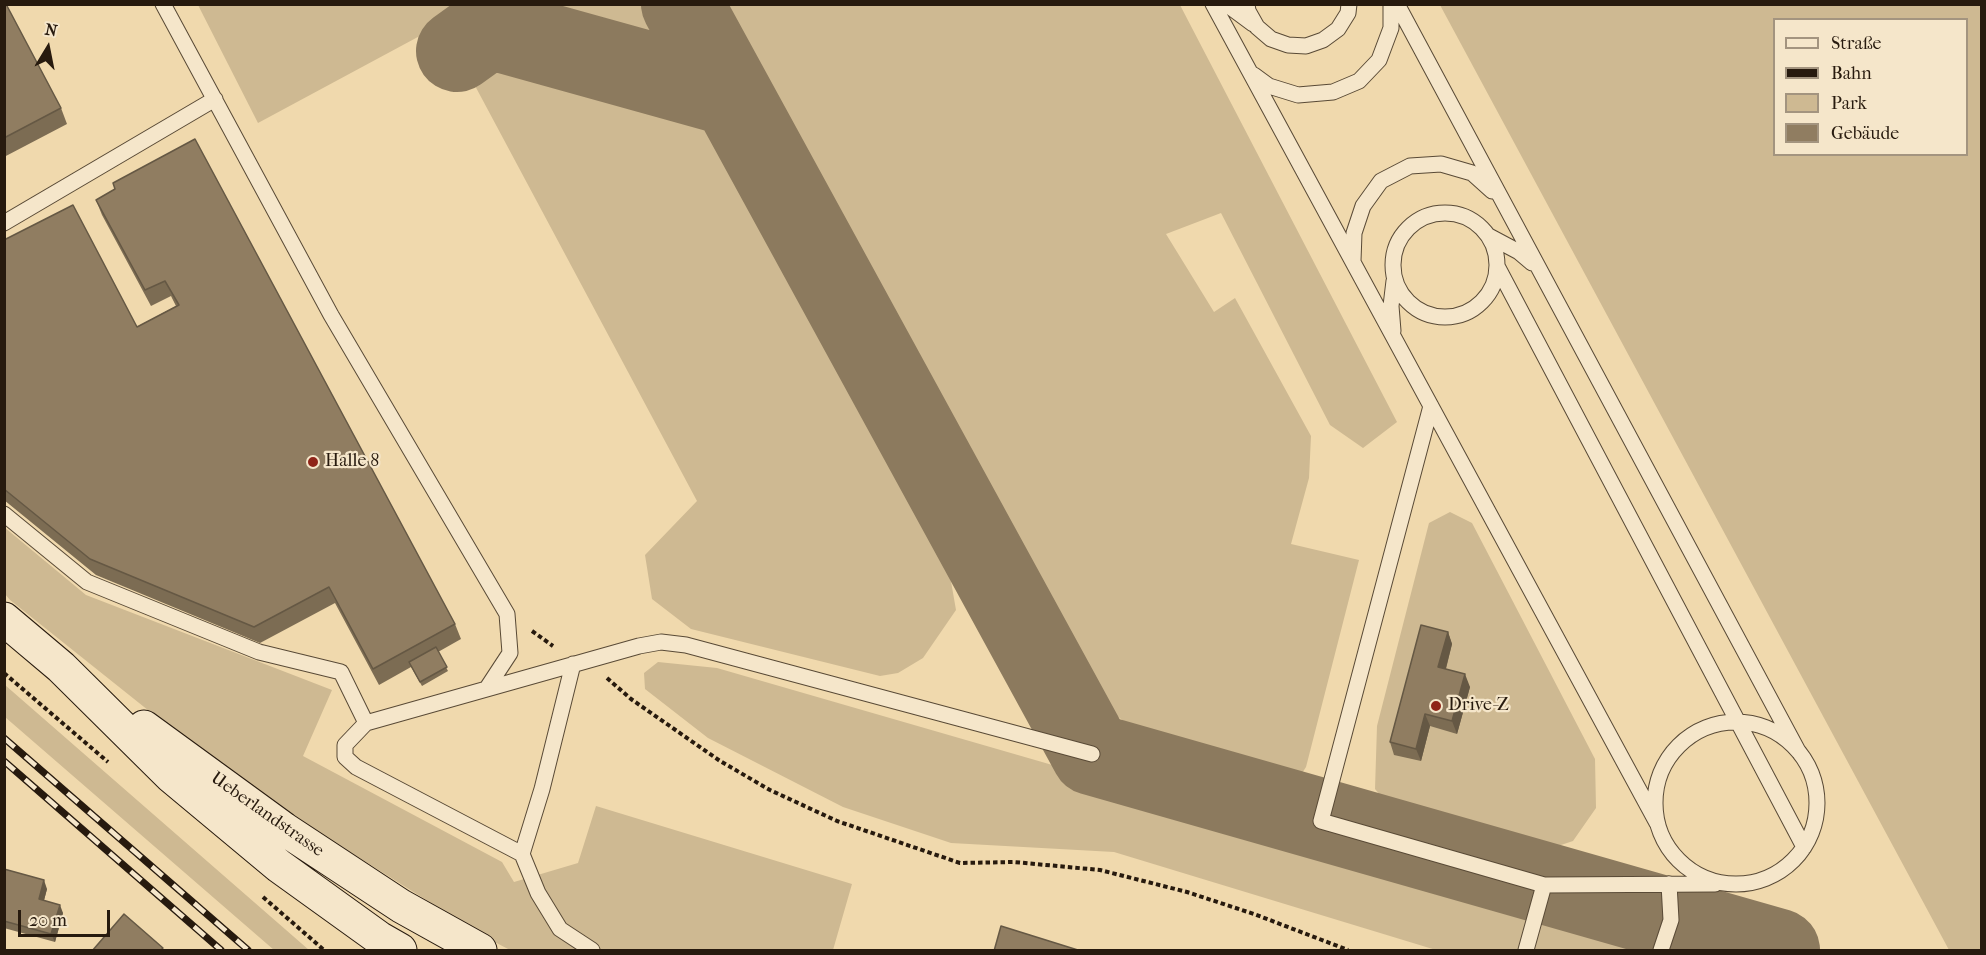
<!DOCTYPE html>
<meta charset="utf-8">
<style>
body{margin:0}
#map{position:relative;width:1986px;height:955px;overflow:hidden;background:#f0d9ad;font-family:"IM FELL French Canon",serif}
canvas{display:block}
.frame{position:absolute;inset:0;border:6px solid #271a0e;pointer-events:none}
.legend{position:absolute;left:1773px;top:18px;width:195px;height:138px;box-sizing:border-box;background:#f5e6ca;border:2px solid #a3947f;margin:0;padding:8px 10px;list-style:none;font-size:18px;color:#271a0e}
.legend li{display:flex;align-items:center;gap:12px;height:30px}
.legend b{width:30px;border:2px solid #a3947f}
.north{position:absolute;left:18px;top:18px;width:60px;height:60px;-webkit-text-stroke:4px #f5e6ca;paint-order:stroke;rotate:10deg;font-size:16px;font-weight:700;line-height:24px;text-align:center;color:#271a0e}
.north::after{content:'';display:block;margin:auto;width:21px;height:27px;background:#271a0e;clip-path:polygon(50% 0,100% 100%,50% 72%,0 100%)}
.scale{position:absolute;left:18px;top:910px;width:92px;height:27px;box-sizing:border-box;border:3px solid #271a0e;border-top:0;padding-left:8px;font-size:18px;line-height:21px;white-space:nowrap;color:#271a0e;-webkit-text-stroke:4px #f5e6ca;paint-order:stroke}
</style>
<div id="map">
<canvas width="1986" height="955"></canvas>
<div class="frame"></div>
<ul class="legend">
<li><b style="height:8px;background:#f5e6ca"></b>Straße</li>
<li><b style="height:8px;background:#271a0e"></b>Bahn</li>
<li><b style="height:16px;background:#ceb992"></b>Park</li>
<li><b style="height:16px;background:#907d61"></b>Gebäude</li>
</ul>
<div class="north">N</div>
<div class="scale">20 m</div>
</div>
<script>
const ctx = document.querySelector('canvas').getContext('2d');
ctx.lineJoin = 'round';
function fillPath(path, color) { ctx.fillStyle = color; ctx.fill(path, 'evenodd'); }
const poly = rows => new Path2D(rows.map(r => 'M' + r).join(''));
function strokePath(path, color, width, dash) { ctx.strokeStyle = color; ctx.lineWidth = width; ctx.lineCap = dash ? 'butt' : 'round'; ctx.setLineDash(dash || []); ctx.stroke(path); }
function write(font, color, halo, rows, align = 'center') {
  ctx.font = font + ' "IM FELL French Canon",serif'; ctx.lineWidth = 4.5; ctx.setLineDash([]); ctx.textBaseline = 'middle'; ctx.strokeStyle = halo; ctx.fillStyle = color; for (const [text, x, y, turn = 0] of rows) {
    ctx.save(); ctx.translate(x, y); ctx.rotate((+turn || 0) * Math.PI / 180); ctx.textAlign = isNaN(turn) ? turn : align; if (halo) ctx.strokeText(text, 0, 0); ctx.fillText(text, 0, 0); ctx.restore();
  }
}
fillPath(poly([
 [198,5,657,5,942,530,956,610,923,658,898,673,880,676,691,629,652,599,645,555,697,501,442,24,258,123],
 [710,5,1180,5,1397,422,1363,448,1330,425,1221,213,1166,234,1214,312,1235,298,1311,436,1309,478,1291,544,1359,560,1306,767,1297,781,1284,787,1183,758,1143,736,1099,702,1054,650],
 [1440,5,1981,5,1981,950,1949,950],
 [1774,20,1966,20,1966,154,1774,154],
 [1450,512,1472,523,1595,759,1596,808,1573,841,1531,855,1403,822,1375,789,1377,726,1429,523],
 [4,527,86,595,332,690,303,756,502,862,514,882,578,863,596,806,852,884,833,950,510,950,485,937,296,818,198,750,10,600,5,594],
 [658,662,717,668,1692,950,1436,950,1114,852,951,843,843,807,708,738,645,689,644,673],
 [5,685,309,950,274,950,5,717]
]), '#ceb992');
strokePath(poly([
 [682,4,1092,754,1779,950],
 [457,51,489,28,730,95]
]), '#8c7a5e', 82);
const lane = poly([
 [163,4,331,315,507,614,510,653,487,688],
 [1213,4,1657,823],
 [1226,4,1253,24],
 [1247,4,1248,11,1257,27,1271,39,1288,45,1306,46,1323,40,1338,29,1348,13,1349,4],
 [1397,4,1798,751],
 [1254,75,1269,86,1298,95,1333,92,1359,81,1379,60,1391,28,1391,4],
 '1393 265a52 52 0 1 1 104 0a52 52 0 1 1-104 0Z',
 [4,223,215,99],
 [1489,236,1519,252,1532,263],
 [1353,261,1354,233,1363,206,1381,181,1410,166,1441,164,1472,173,1492,191],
 [1497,266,1804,847],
 [1393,331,1391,306,1394,281],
 [1431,406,1321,821,1544,885,1526,950],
 [4,514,87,582,259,652,341,672,366,723,345,745,345,757,356,767,522,854,538,893,560,929,592,950],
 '1655 803a81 81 0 1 1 162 0a81 81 0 1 1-162 0Z',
 [366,723,639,646,661,642,686,645,1092,754],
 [522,854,542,789,573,664],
 [1544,885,1715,884],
 [1661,950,1671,920,1669,884]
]);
const secondary = poly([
 [4,619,61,667,171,776,279,866,379,938,400,950],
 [144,727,284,829,401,906,480,950]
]);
strokePath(lane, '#594a36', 17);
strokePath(secondary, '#271a0e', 35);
strokePath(poly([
 [532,631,553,646],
 [4,673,108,762],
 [607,678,631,699,720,761,770,790,837,821,960,863,1014,862,1100,870,1187,892,1254,914,1348,950],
 [263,897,324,950]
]), '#271a0e', 4, [4.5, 3]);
strokePath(lane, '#f5e6ca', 15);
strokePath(secondary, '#f5e6ca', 33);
const rail = poly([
 [4,738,248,950],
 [4,761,221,950]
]);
strokePath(rail, '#271a0e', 7);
strokePath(rail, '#f5e6ca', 4.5, [14]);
fillPath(poly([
 [4,4,61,108,67,124,4,157],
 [113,183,455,624,461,639,438,652,448,671,422,686,411,667,379,685,335,603,260,643,96,575,4,500,4,240,137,327,176,306,171,296,151,306,102,215,96,200,115,189],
 [1448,632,1452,644,1446,669,1470,687,1457,734,1430,726,1421,761,1394,755,1390,742],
 [4,869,47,889,44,900,63,913,55,942,4,928]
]), '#7c6c53');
fillPath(poly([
 [1448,632,1452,644,1443,679,1438,667],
 [1465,674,1470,687,1457,734,1452,721],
 [1425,714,1430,726,1421,761,1416,749],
 [44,880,47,889,42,908,39,899],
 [60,905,63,913,55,942,51,934]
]), '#655844');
const building = poly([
 [4,4,6,4,61,108,4,138,4,4],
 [195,139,455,624,373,669,329,587,254,627,90,559,4,489,4,240,73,205,137,327,179,305,165,281,145,290,96,200,115,189,113,183,195,139],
 [1421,625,1448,632,1438,667,1465,674,1452,721,1425,714,1416,749,1390,742,1421,625],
 [436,647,447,667,420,682,409,662,436,647],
 [4,869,44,880,39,899,60,905,51,934,4,921,4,869],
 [124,914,163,948,160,951,92,951,124,914],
 [1001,926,1081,951,994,951,1001,926]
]);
fillPath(building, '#907d61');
strokePath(building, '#655844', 1.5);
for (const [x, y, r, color] of [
 [313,462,6,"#8f2418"],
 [1436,706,6,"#8f2418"]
]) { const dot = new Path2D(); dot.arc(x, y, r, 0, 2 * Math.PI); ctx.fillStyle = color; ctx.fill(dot); strokePath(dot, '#f5e6ca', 2); }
write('18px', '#271a0e', '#f5e6ca', [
 ["Halle 8",325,462],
 ["Drive-Z",1448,706]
], 'left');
write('18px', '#271a0e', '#f5e6ca', [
 ["Ueberlandstrasse",267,815,35]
]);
</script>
